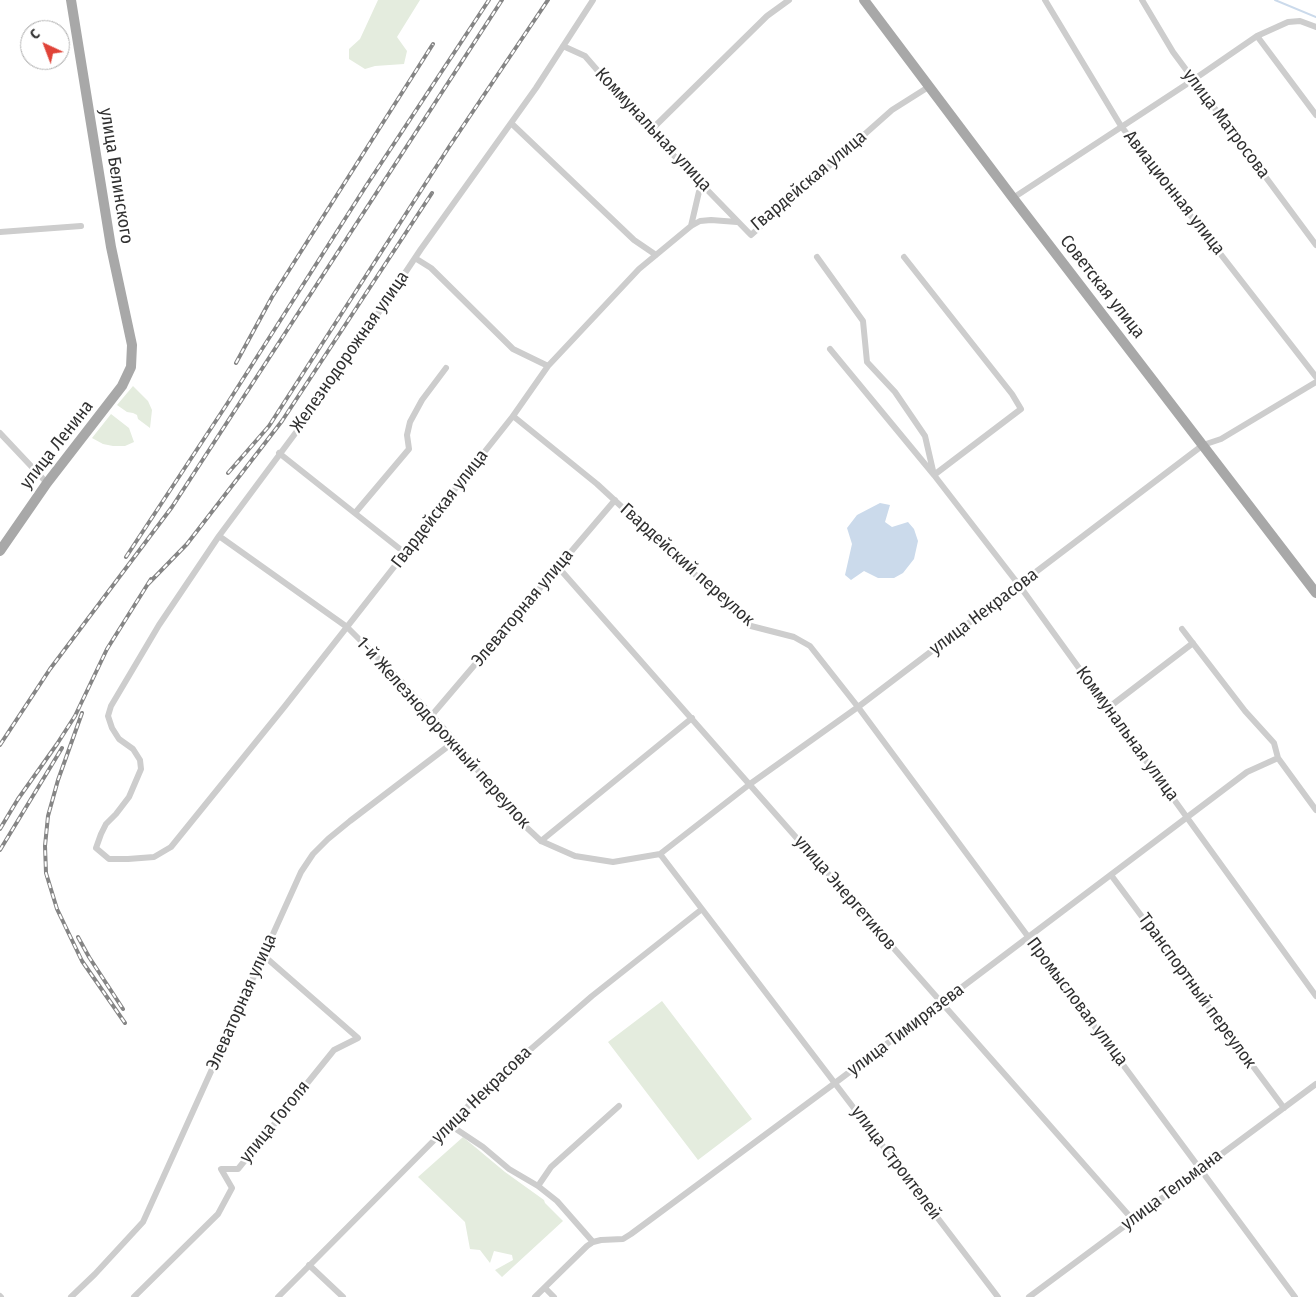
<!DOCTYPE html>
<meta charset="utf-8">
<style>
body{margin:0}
#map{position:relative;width:1316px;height:1297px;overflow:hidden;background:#fff;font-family:"Fira Sans Condensed",sans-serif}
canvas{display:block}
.north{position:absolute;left:20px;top:20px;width:50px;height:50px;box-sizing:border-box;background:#fff;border:1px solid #acacac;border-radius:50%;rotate:317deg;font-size:14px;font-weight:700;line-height:20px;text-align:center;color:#303030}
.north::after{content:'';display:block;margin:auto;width:18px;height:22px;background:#e04338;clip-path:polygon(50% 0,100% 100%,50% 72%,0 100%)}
</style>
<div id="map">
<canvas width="1316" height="1297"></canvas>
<div class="north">С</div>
</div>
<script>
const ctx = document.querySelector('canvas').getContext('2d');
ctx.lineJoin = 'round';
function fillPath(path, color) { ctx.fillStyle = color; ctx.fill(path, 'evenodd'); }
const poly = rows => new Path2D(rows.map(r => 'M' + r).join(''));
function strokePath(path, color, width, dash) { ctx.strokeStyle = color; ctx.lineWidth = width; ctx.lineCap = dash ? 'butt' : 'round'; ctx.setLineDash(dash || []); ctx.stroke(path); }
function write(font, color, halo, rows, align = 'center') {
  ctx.font = font + ' "Fira Sans Condensed",sans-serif'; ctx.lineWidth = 5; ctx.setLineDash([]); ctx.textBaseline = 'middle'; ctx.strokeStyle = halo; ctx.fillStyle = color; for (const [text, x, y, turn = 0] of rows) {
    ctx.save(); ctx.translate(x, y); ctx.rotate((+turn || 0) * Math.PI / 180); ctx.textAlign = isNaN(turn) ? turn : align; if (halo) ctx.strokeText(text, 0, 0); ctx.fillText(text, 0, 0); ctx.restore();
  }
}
fillPath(poly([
 [378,0,420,0,397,37,407,51,404,64,375,66,365,69,349,59,349,49,360,39],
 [133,386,148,401,152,410,150,428,138,419,137,415,133,413,127,412,117,405],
 [111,414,129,428,134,442,125,446,113,446,103,444,92,438],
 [662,1001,752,1119,698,1160,608,1042],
 [463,1137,505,1172,544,1200,545,1203,563,1221,502,1277,495,1270,513,1260,512,1255,494,1251,490,1263,480,1250,470,1249,465,1222,418,1177]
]), '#e4ecde');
fillPath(poly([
 [880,503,890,505,885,522,892,527,908,522,914,529,918,541,914,559,903,573,894,578,878,578,864,571,851,580,845,575,852,544,847,528,857,515]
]), '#cbdaeb');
strokePath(poly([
 [1275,0,1316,17]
]), '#cbdaeb', 2);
strokePath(poly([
 [593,0,536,88,421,249,323,396,219,536,159,625,111,706,108,716,112,728,119,739,133,749,140,760,141,769,129,797,116,814,106,824,101,834,96,848,109,859,128,859,154,857,171,847,285,706,463,479,513,416,548,366,639,269,691,226,700,221,711,220,737,222],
 [1045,0,1121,126,1316,377],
 [1142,0,1173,52,1316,245],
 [1257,36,1316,115],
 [563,46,585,56,650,131,751,235,892,110,930,86],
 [511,123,634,240,656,255],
 [650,131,767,16,789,0],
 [1013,198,1193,80,1257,36,1288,22,1300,21,1316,27],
 [691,226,701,183],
 [0,232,81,226],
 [817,257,863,321,867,362,895,392,925,436,934,475,1021,409,1012,394,904,257],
 [415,258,431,268,513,349,548,366],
 [830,349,934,475,1019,585,1316,996],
 [513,416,597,484,751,626,794,637,810,646,858,707,1295,1297],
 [0,433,47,483],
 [279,453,405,553],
 [355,513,409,449,407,435,410,422,422,400,446,368],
 [219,536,347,627,400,680,455,741,510,812,541,841,575,856,613,862,660,854,750,784,858,707,1203,445,1221,439,1316,382],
 [558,567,1133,1220],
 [1182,629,1245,711,1274,743,1278,758,1316,810],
 [1108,708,1193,643],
 [432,715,615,500],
 [541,841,692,718],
 [660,854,998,1297],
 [1111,875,1284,1108],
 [450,1125,483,1147,509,1169,538,1186,557,1201,593,1242],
 [538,1186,551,1167,619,1106],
 [309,1265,343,1297],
 [545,1288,554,1297],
 [0,1296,1,1297],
 [71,1297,95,1274,143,1222,301,872,313,854,328,839,350,821,455,741],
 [134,1297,218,1214,232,1188,221,1169,238,1169,334,1050,358,1038,263,955],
 [278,1297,486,1088,592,996,702,909],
 [535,1297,587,1246,593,1242,601,1240,623,1239,631,1234,835,1083,1247,772,1278,758],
 [1029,1297,1316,1084]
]), '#cdcdcd', 6);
strokePath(poly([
 [864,0,1013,198,1316,593],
 [0,551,47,483,122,386,131,367,132,345,111,247,71,0]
]), '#a8a8a8', 10);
const rail = poly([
 [236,363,272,297,433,44],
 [228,473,269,426,449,147,548,0],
 [126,557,227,404,366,186,489,0],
 [148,584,187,544,282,421,432,193],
 [82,713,58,780,48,816,45,846,46,873,57,909,82,961,125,1023],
 [0,745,50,669,172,507,502,0],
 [0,829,18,799,57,744,75,716,107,649,151,579],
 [0,850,62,748],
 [78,937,89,957,123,1009]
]);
strokePath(rail, '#858585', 4);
strokePath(rail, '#fff', 2, [5.5]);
write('18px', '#303030', '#fff', [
 ["улица Матросова",1226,124,53],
 ["Коммунальная улица",653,130,47],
 ["улица Белинского",116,176,81],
 ["Гвардейская улица",809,181,-40],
 ["Авиационная улица",1174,193,52],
 ["Советская улица",1102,287,52],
 ["Железнодорожная улица",350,352,-55],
 ["улица Ленина",57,445,-52],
 ["Гвардейская улица",440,509,-52],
 ["Гвардейский переулок",687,565,42],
 ["Элеваторная улица",523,608,-50],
 ["улица Некрасова",984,612,-37],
 ["1-й Железнодорожный переулок",443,733,48],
 ["Коммунальная улица",1127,734,54],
 ["улица Энергетиков",845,893,49],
 ["Транспортный переулок",1197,991,54],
 ["Элеваторная улица",242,1002,-66],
 ["Промысловая улица",1077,1002,53],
 ["улица Тимирязева",906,1030,-37],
 ["улица Некрасова",482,1095,-44],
 ["улица Гоголя",275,1122,-51],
 ["улица Строителей",896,1163,53],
 ["улица Тельмана",1172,1190,-37]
]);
</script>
